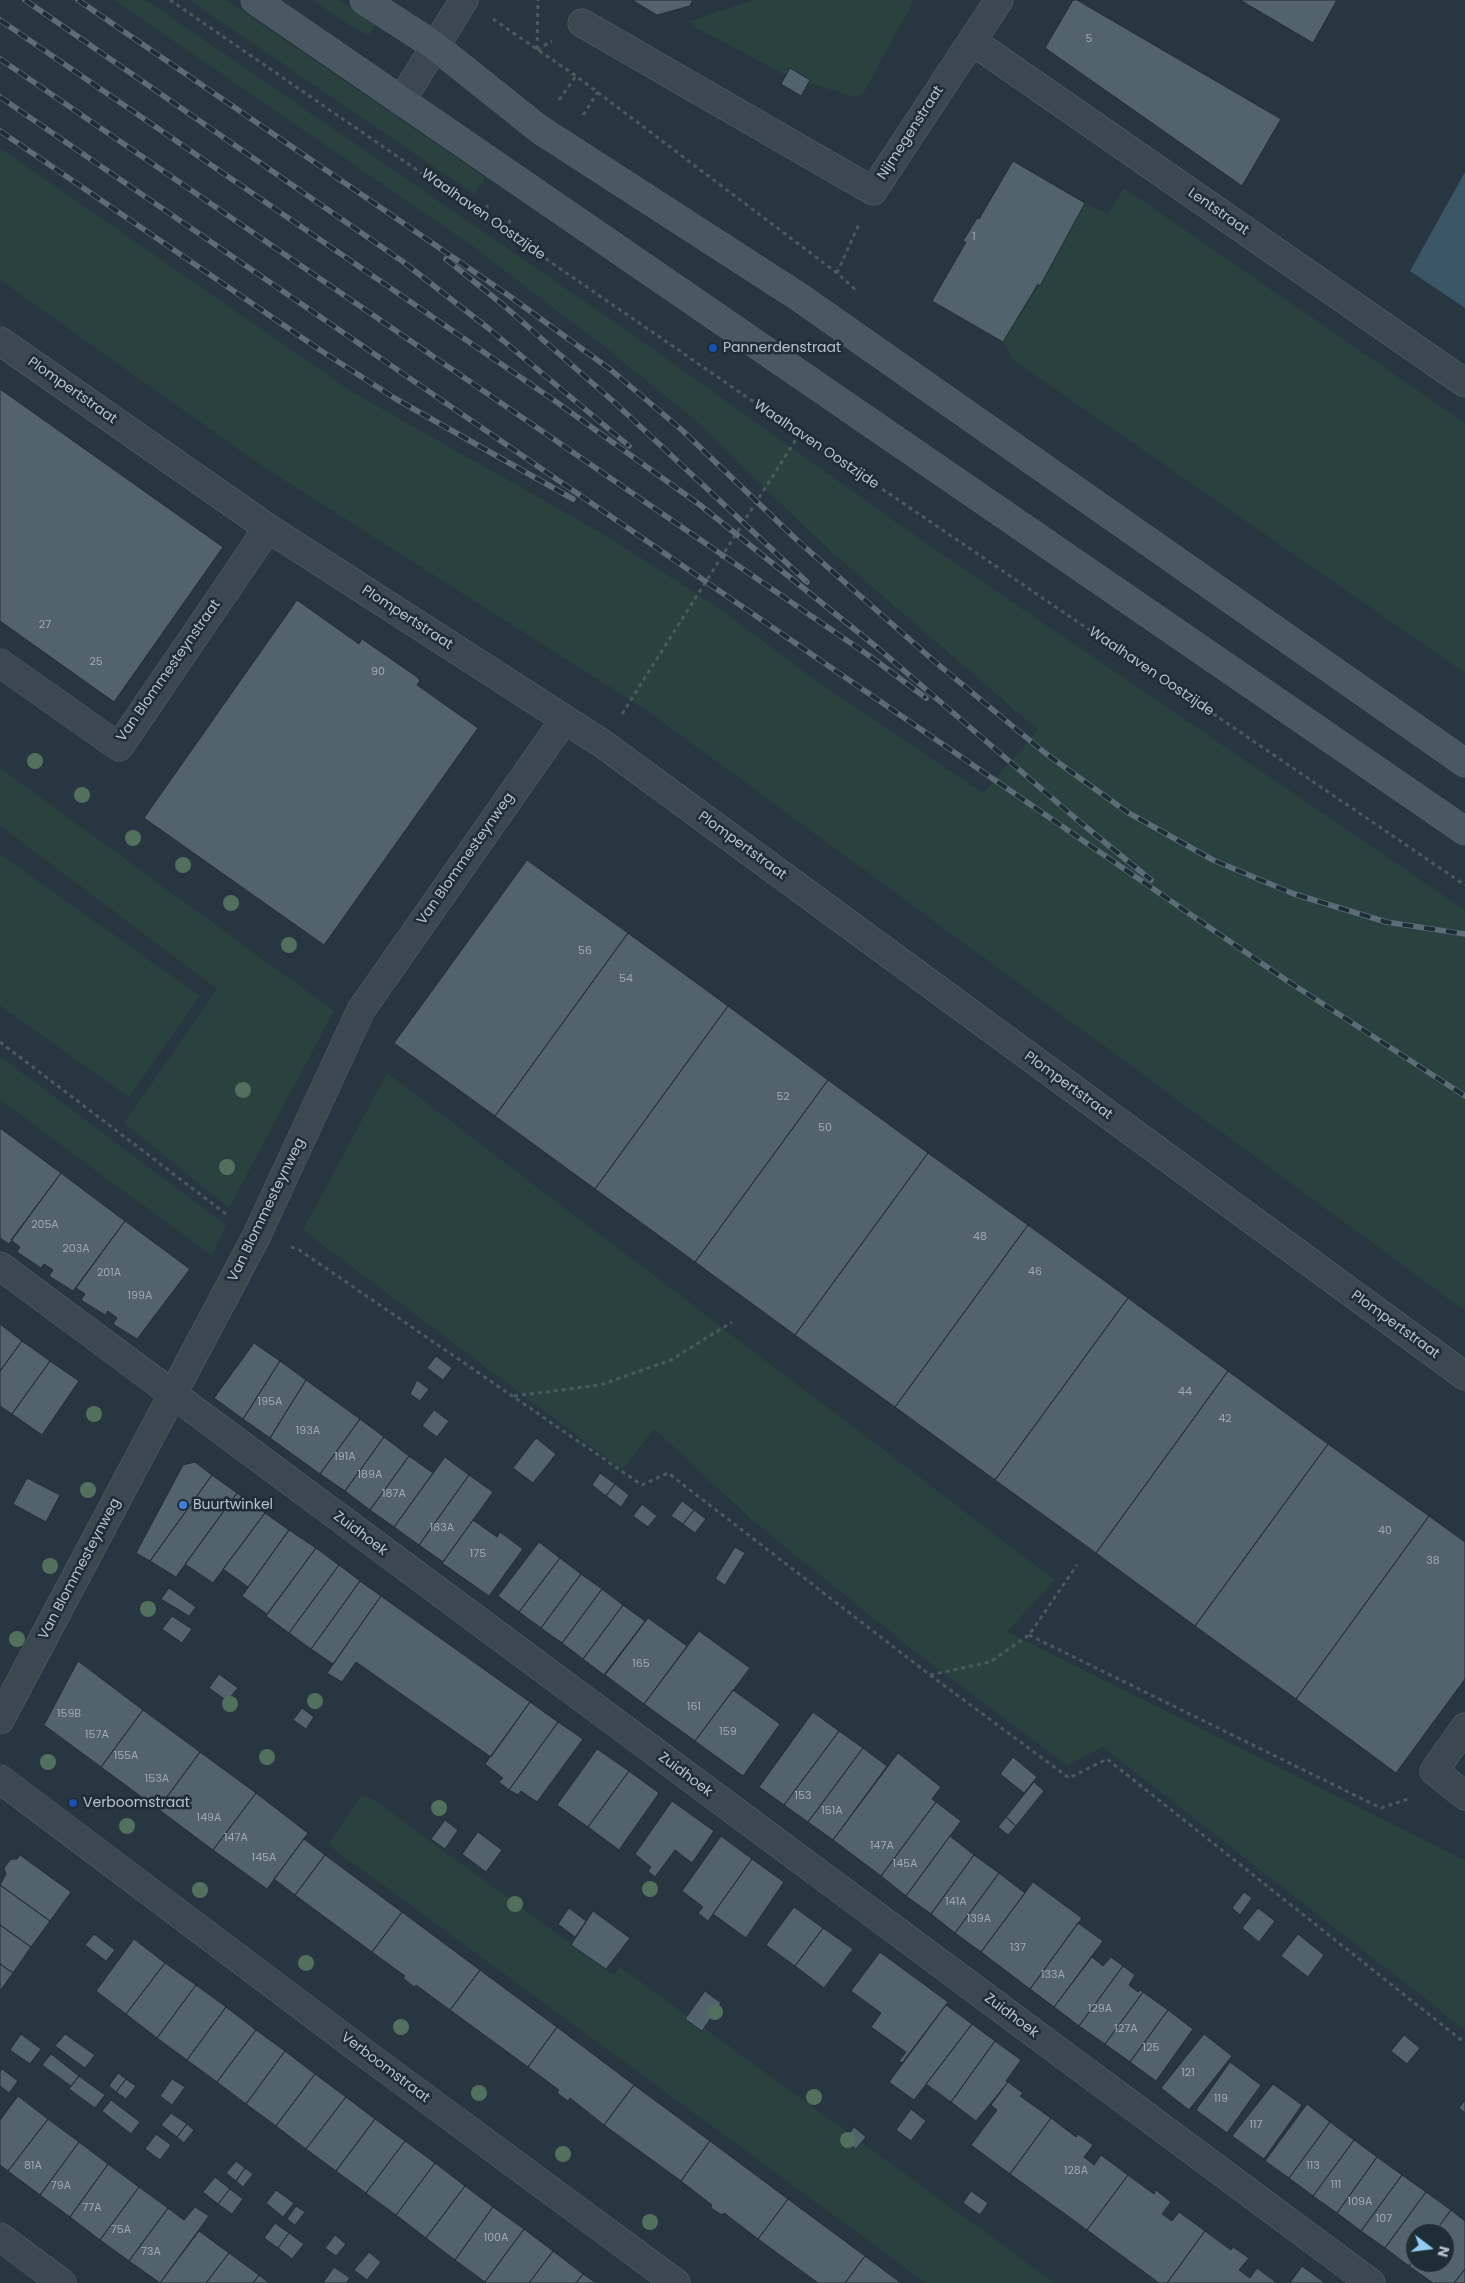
<!DOCTYPE html>
<style>
body{margin:0}
#map{position:relative;width:1465px;height:2283px;overflow:hidden;background:#273640;font-family:Poppins,sans-serif}
canvas{display:block}
.north{position:absolute;left:1405px;top:2223px;width:50px;height:50px;box-sizing:border-box;background:#1f2d35;border:1px solid #5c6971;border-radius:50%;rotate:105deg;font-size:14px;font-weight:700;line-height:20px;text-align:center;color:#b7c2ca}
.north::after{content:'';display:block;margin:auto;width:18px;height:22px;background:#92ccf5;clip-path:polygon(50% 0,100% 100%,50% 72%,0 100%)}
</style>
<div id="map">
<canvas width="1465" height="2283"></canvas>
<div class="north">N</div>
</div>
<script>
const ctx = document.querySelector('canvas').getContext('2d');
ctx.lineJoin = 'round';
function fillPath(path, color) { ctx.fillStyle = color; ctx.fill(path, 'evenodd'); }
const poly = rows => new Path2D(rows.map(r => 'M' + r).join(''));
function strokePath(path, color, width, dash) { ctx.strokeStyle = color; ctx.lineWidth = width; ctx.lineCap = dash ? 'butt' : 'round'; ctx.setLineDash(dash || []); ctx.stroke(path); }
function write(font, color, halo, rows, align = 'center') {
  ctx.font = font + ' Poppins,sans-serif'; ctx.lineWidth = 5; ctx.setLineDash([]); ctx.textBaseline = 'middle'; ctx.strokeStyle = halo; ctx.fillStyle = color; for (const [text, x, y, turn = 0] of rows) {
    ctx.save(); ctx.translate(x, y); ctx.rotate((+turn || 0) * Math.PI / 180); ctx.textAlign = isNaN(turn) ? turn : align; if (halo) ctx.strokeText(text, 0, 0); ctx.fillText(text, 0, 0); ctx.restore();
  }
}
fillPath(poly([
 [114,0,146,0,619,325,920,539,1465,910,1465,1311,649,712,262,466,0,280,0,148,351,391,601,533,710,602,815,680,983,793,1038,730,827,548,691,417,606,348,471,245],
 [189,0,226,0,486,178,474,194],
 [312,0,339,0,375,24,370,36,349,25],
 [754,0,914,0,863,94,854,97,786,75,698,29,689,21],
 [1124,188,1465,423,1465,673,1013,360,1003,342,1053,263,1085,203,1108,214],
 [0,768,334,1011,229,1208,124,1123,217,989,0,826],
 [0,854,200,996,129,1097,0,1006],
 [0,1056,226,1225,212,1256,0,1100],
 [387,1073,1055,1580,1007,1632,1465,1860,1465,2030,1103,1747,1067,1765,924,1659,752,1520,654,1429,623,1470,303,1230],
 [361,1796,371,1798,614,1975,620,1967,1055,2283,926,2283,335,1850,329,1843]
]), '#29413f');
fillPath(poly([
 [1465,172,1465,308,1410,271]
]), '#3b5666');
const building = poly([
 [632,0,693,0,690,6,657,15,632,0],
 [1073,0,1077,0,1281,119,1242,186,1045,48,1073,0],
 [1240,0,1337,0,1313,43,1240,0],
 [790,68,810,80,801,96,781,84,790,68],
 [1013,161,1085,203,1040,286,1038,284,1003,342,932,301,966,242,963,241,977,218,979,219,1013,161],
 [0,389,223,547,114,702,0,621,0,389],
 [297,600,359,644,362,639,365,641,417,677,420,681,417,685,478,728,324,945,144,818,297,600],
 [527,860,628,933,495,1116,394,1043,527,860],
 [628,933,728,1006,595,1189,495,1116,628,933],
 [728,1006,828,1080,695,1262,595,1189,728,1006],
 [828,1080,928,1153,795,1335,695,1262,828,1080],
 [0,1128,61,1173,9,1244,0,1238,0,1128],
 [928,1153,1028,1225,895,1407,795,1335,928,1153],
 [61,1173,125,1221,73,1291,49,1276,53,1270,44,1264,41,1268,17,1252,20,1247,11,1240,61,1173],
 [125,1221,190,1269,137,1339,113,1324,117,1318,108,1311,105,1315,81,1300,85,1294,76,1288,125,1221],
 [1028,1225,1128,1298,995,1480,895,1407,1028,1225],
 [1128,1298,1228,1371,1096,1553,995,1480,1128,1298],
 [0,1324,22,1341,0,1371,0,1324],
 [22,1341,50,1361,12,1414,0,1406,0,1371,22,1341],
 [254,1343,280,1361,243,1419,214,1398,254,1343],
 [436,1356,452,1368,443,1380,427,1368,436,1356],
 [50,1361,79,1381,42,1435,12,1414,50,1361],
 [280,1361,306,1380,270,1438,243,1419,280,1361],
 [1228,1371,1328,1444,1195,1626,1096,1553,1228,1371],
 [306,1380,360,1419,320,1474,270,1438,306,1380],
 [417,1380,429,1389,420,1401,410,1394,417,1380],
 [434,1410,449,1421,437,1437,422,1426,434,1410],
 [360,1419,384,1437,345,1491,320,1474,360,1419],
 [384,1437,409,1456,370,1510,345,1491,384,1437],
 [536,1438,556,1454,533,1483,513,1468,536,1438],
 [1328,1444,1429,1516,1296,1699,1195,1626,1328,1444],
 [409,1456,433,1473,394,1527,370,1510,409,1456],
 [445,1457,469,1475,419,1545,394,1527,445,1457],
 [195,1462,212,1475,150,1561,136,1553,183,1465,195,1462],
 [600,1473,615,1484,606,1496,592,1485,600,1473],
 [212,1475,237,1493,176,1577,150,1561,212,1475],
 [469,1475,493,1492,443,1562,419,1545,469,1475],
 [27,1478,60,1495,46,1522,13,1504,27,1478],
 [615,1484,629,1495,621,1507,606,1496,615,1484],
 [237,1493,265,1513,213,1583,185,1564,237,1493],
 [682,1501,694,1510,683,1524,671,1516,682,1501],
 [642,1504,657,1516,648,1527,633,1516,642,1504],
 [694,1510,706,1519,695,1533,683,1524,694,1510],
 [265,1513,289,1530,248,1587,223,1569,265,1513],
 [1429,1516,1465,1542,1465,1679,1396,1773,1296,1699,1429,1516],
 [473,1520,497,1537,500,1532,523,1549,489,1596,442,1563,473,1520],
 [289,1530,316,1548,267,1614,242,1596,289,1530],
 [539,1542,560,1558,519,1612,498,1596,539,1542],
 [735,1547,745,1553,725,1585,715,1579,735,1547],
 [316,1548,339,1565,289,1633,266,1616,316,1548],
 [560,1558,581,1574,541,1628,519,1612,560,1558],
 [339,1565,360,1581,311,1649,289,1633,339,1565],
 [581,1574,602,1589,562,1643,541,1628,581,1574],
 [360,1581,381,1596,333,1664,311,1649,360,1581],
 [169,1588,196,1607,189,1616,161,1599,169,1588],
 [602,1589,623,1605,583,1659,562,1643,602,1589],
 [381,1596,530,1702,491,1757,356,1662,342,1682,327,1673,381,1596],
 [623,1605,645,1621,604,1675,583,1659,623,1605],
 [172,1616,192,1629,182,1643,162,1629,172,1616],
 [648,1618,687,1646,644,1704,605,1675,648,1618],
 [699,1631,750,1668,695,1741,644,1704,699,1631],
 [78,1661,143,1710,101,1767,44,1725,78,1661],
 [219,1674,238,1688,227,1701,209,1688,219,1674],
 [733,1690,780,1724,743,1776,695,1741,733,1690],
 [530,1702,558,1722,509,1790,499,1782,503,1778,485,1764,530,1702],
 [302,1708,314,1717,306,1729,293,1720,302,1708],
 [143,1710,200,1752,158,1809,101,1767,143,1710],
 [813,1712,839,1731,784,1805,759,1787,813,1712],
 [558,1722,583,1739,537,1802,521,1791,518,1795,509,1790,558,1722],
 [839,1731,863,1748,808,1822,784,1805,839,1731],
 [863,1748,887,1766,833,1840,808,1822,863,1748],
 [597,1749,629,1771,588,1827,557,1805,597,1749],
 [200,1752,256,1793,213,1850,158,1809,200,1752],
 [898,1753,941,1787,932,1799,936,1802,881,1876,833,1840,898,1753],
 [1013,1757,1037,1777,1024,1793,1000,1774,1013,1757],
 [629,1771,659,1793,619,1850,588,1827,629,1771],
 [1034,1782,1044,1791,1016,1826,1006,1817,1034,1782],
 [256,1793,308,1833,267,1889,213,1850,256,1793],
 [672,1801,714,1831,692,1863,675,1850,655,1877,648,1871,651,1867,635,1854,672,1801],
 [936,1802,961,1821,906,1896,881,1876,936,1802],
 [1006,1817,1016,1826,1008,1835,998,1827,1006,1817],
 [445,1820,458,1830,445,1849,431,1839,445,1820],
 [478,1832,502,1850,486,1872,462,1854,478,1832],
 [721,1836,752,1859,708,1921,698,1913,703,1907,682,1891,721,1836],
 [950,1836,974,1855,931,1914,906,1896,950,1836],
 [304,1839,325,1855,295,1895,274,1879,304,1839],
 [20,1855,71,1892,50,1921,0,1885,6,1874,4,1868,11,1859,17,1859,20,1855],
 [325,1855,402,1912,372,1952,295,1895,325,1855],
 [974,1855,999,1873,955,1933,931,1914,974,1855],
 [752,1859,784,1882,746,1938,713,1914,752,1859],
 [999,1873,1025,1893,981,1952,955,1933,999,1873],
 [1033,1882,1082,1918,1030,1989,981,1952,1033,1882],
 [0,1885,50,1921,31,1947,0,1925,0,1885],
 [1244,1892,1252,1898,1240,1915,1232,1908,1244,1892],
 [794,1907,823,1928,795,1966,766,1945,794,1907],
 [569,1908,586,1921,575,1937,558,1924,569,1908],
 [1258,1908,1275,1921,1259,1942,1242,1928,1258,1908],
 [593,1911,630,1938,606,1969,571,1945,593,1911],
 [402,1912,480,1970,450,2010,416,1985,414,1987,403,1978,405,1976,372,1952,402,1912],
 [1078,1923,1103,1941,1054,2007,1030,1989,1078,1923],
 [0,1925,31,1947,13,1973,0,1964,0,1925],
 [823,1928,853,1949,824,1988,795,1966,823,1928],
 [94,1934,115,1950,106,1961,85,1945,94,1934],
 [1298,1934,1324,1955,1308,1977,1281,1956,1298,1934],
 [134,1939,165,1963,126,2014,96,1991,134,1939],
 [880,1952,948,2002,902,2063,899,2061,906,2052,871,2027,881,2013,851,1991,880,1952],
 [1092,1957,1103,1966,1111,1957,1123,1966,1079,2026,1054,2007,1092,1957],
 [165,1963,196,1985,157,2038,126,2014,165,1963],
 [0,1964,13,1973,0,1991,0,1964],
 [1123,1966,1135,1975,1129,1985,1138,1992,1140,1990,1143,1992,1105,2044,1079,2026,1123,1966],
 [480,1970,557,2027,528,2067,450,2010,480,1970],
 [196,1985,226,2007,187,2060,157,2038,196,1985],
 [705,1991,721,2003,702,2031,685,2019,705,1991],
 [1143,1992,1168,2010,1130,2062,1105,2044,1143,1992],
 [946,2005,972,2024,914,2100,889,2082,946,2005],
 [226,2007,256,2030,217,2082,187,2060,226,2007],
 [1168,2010,1193,2029,1156,2081,1130,2062,1168,2010],
 [972,2024,995,2041,951,2102,926,2084,972,2024],
 [557,2027,634,2085,604,2125,570,2098,568,2101,557,2093,559,2090,528,2067,557,2027],
 [256,2030,285,2051,246,2104,217,2082,256,2030],
 [21,2034,41,2049,30,2064,10,2050,21,2034],
 [65,2034,95,2055,85,2068,55,2046,65,2034],
 [1204,2034,1232,2056,1189,2110,1161,2088,1204,2034],
 [1404,2035,1420,2048,1407,2064,1391,2051,1404,2035],
 [995,2041,1021,2060,1006,2081,1008,2082,976,2121,951,2102,995,2041],
 [285,2051,315,2074,276,2126,246,2104,285,2051],
 [51,2054,79,2076,71,2086,42,2065,51,2054],
 [1230,2062,1261,2085,1227,2133,1196,2110,1230,2062],
 [2,2069,18,2081,9,2093,0,2086,0,2072,2,2069],
 [118,2073,126,2079,116,2092,109,2086,118,2073],
 [315,2074,346,2097,306,2149,276,2126,315,2074],
 [79,2076,105,2095,95,2108,69,2089,79,2076],
 [126,2079,136,2086,126,2099,116,2092,126,2079],
 [172,2079,185,2087,172,2105,160,2096,172,2079],
 [1008,2082,1023,2093,1020,2096,1051,2118,1010,2174,971,2145,997,2110,991,2105,1008,2082],
 [1273,2084,1302,2105,1264,2159,1232,2136,1273,2084],
 [634,2085,710,2141,681,2181,604,2125,634,2085],
 [18,2096,48,2119,8,2171,0,2165,0,2120,18,2096],
 [346,2097,375,2119,336,2171,306,2149,346,2097],
 [111,2100,140,2122,131,2134,102,2111,111,2100],
 [1465,2100,1465,2113,1459,2108,1465,2100],
 [1307,2104,1330,2122,1289,2178,1265,2161,1307,2104],
 [911,2109,926,2121,911,2141,896,2130,911,2109],
 [171,2113,187,2124,177,2137,161,2125,171,2113],
 [1051,2118,1076,2137,1078,2134,1093,2145,1084,2157,1094,2165,1101,2155,1128,2175,1087,2230,1010,2174,1051,2118],
 [48,2119,79,2142,40,2195,8,2171,48,2119],
 [375,2119,405,2141,366,2193,336,2171,375,2119],
 [1330,2122,1354,2140,1313,2196,1289,2178,1330,2122],
 [187,2124,194,2130,184,2143,177,2137,187,2124],
 [854,2127,866,2137,856,2149,844,2140,854,2127],
 [156,2134,171,2145,160,2160,145,2149,156,2134],
 [1354,2140,1377,2157,1337,2213,1313,2196,1354,2140],
 [405,2141,435,2163,396,2215,366,2193,405,2141],
 [710,2141,788,2199,758,2239,724,2213,722,2215,711,2208,712,2205,681,2181,710,2141],
 [79,2142,108,2164,70,2217,40,2195,79,2142],
 [1377,2157,1402,2175,1361,2231,1337,2213,1377,2157],
 [236,2161,245,2168,236,2181,226,2173,236,2161],
 [435,2163,465,2186,426,2238,396,2215,435,2163],
 [108,2164,139,2187,100,2240,70,2217,108,2164],
 [245,2168,253,2174,243,2187,236,2181,245,2168],
 [1128,2175,1154,2194,1156,2190,1171,2202,1162,2214,1172,2221,1179,2212,1205,2231,1167,2283,1159,2283,1087,2230,1128,2175],
 [1402,2175,1426,2192,1385,2248,1361,2231,1402,2175],
 [215,2177,230,2189,218,2204,203,2192,215,2177],
 [465,2186,493,2207,455,2260,426,2238,465,2186],
 [139,2187,168,2208,129,2261,100,2240,139,2187],
 [230,2189,243,2199,232,2214,218,2204,230,2189],
 [276,2190,294,2203,283,2217,266,2203,276,2190],
 [971,2191,988,2203,980,2215,963,2203,971,2191],
 [1426,2192,1451,2210,1434,2233,1415,2233,1415,2258,1409,2266,1385,2248,1426,2192],
 [788,2199,865,2256,845,2283,818,2283,758,2239,788,2199],
 [296,2206,305,2212,295,2225,287,2219,296,2206],
 [195,2207,209,2216,160,2283,129,2261,168,2208,184,2220,195,2207],
 [493,2207,524,2229,485,2282,455,2260,493,2207],
 [1451,2210,1465,2221,1465,2269,1454,2283,1433,2283,1409,2266,1415,2258,1415,2263,1445,2263,1445,2233,1434,2233,1451,2210],
 [275,2223,289,2233,278,2248,264,2238,275,2223],
 [524,2229,553,2251,529,2283,486,2283,485,2282,524,2229],
 [199,2231,229,2253,206,2283,160,2283,199,2231],
 [1205,2231,1231,2250,1233,2247,1249,2258,1239,2270,1250,2278,1257,2268,1277,2283,1167,2283,1205,2231],
 [289,2233,304,2244,292,2259,278,2248,289,2233],
 [335,2235,346,2244,336,2256,325,2248,335,2235],
 [553,2251,583,2274,576,2283,529,2283,553,2251],
 [369,2252,381,2262,367,2280,354,2270,369,2252],
 [229,2253,259,2275,253,2283,206,2283,229,2253],
 [865,2256,901,2283,845,2283,865,2256],
 [1302,2266,1325,2283,1290,2283,1302,2266],
 [334,2267,350,2278,346,2283,323,2283,334,2267],
 [1465,2269,1465,2283,1454,2283,1465,2269],
 [583,2274,596,2283,576,2283,583,2274],
 [259,2275,269,2283,253,2283,259,2275]
]);
fillPath(building, '#52636d');
strokePath(building, '#212f37', 1);
const street = poly([
 [582,23,873,191,999,0],
 [972,41,1465,383],
 [401,101,464,0],
 [0,341,268,528,603,744,1465,1376],
 [0,663,119,747,268,528],
 [0,1266,1371,2283],
 [0,1720,256,1237,361,1010,564,720],
 [1465,1727,1434,1771,1465,1796],
 [0,1779,363,2052,676,2283],
 [0,2237,62,2283]
]);
const secondary = poly([
 [255,0,1465,831],
 [364,0,435,46,539,129,799,297,1465,763]
]);
strokePath(street, '#58656d', 29);
strokePath(secondary, '#58656d', 29);
strokePath(poly([
 [170,0,735,389,1465,885],
 [493,19,576,76,837,273,857,291],
 [537,49,538,0],
 [537,50,552,41],
 [559,100,576,76],
 [583,115,598,92],
 [482,214,488,205],
 [504,230,511,219],
 [837,273,859,224],
 [622,714,800,433],
 [0,1042,226,1214],
 [291,1247,298,1249,642,1485,668,1473,930,1675,1069,1778,1107,1759,1465,2043],
 [514,1396,600,1385,671,1360,732,1322],
 [1029,1635,1381,1808,1411,1798],
 [930,1675,990,1662,1029,1635,1077,1565]
]), '#475d5b', 3, [4, 4]);
strokePath(street, '#3b4850', 28);
strokePath(secondary, '#495863', 28);
const rail = poly([
 [25,0,402,261,488,328,629,446],
 [78,0,508,295,611,370,683,431,799,542,934,661,1045,753,1127,812,1213,860,1294,894,1386,922,1465,934],
 [0,20,555,401,700,505,879,649,1081,823,1151,880],
 [0,59,871,657,926,698],
 [0,97,1286,980,1465,1096],
 [0,131,320,350,396,399,573,499],
 [446,259,502,304,614,402,807,582]
]);
strokePath(rail, '#5d6d77', 5.5);
strokePath(rail, '#1f2d35', 4, [11]);
ctx.fillStyle = '#52705e';
for (const [x, y] of [
 [35,761],
 [82,795],
 [133,838],
 [183,865],
 [231,903],
 [289,945],
 [243,1090],
 [227,1167],
 [94,1414],
 [88,1490],
 [50,1566],
 [148,1609],
 [17,1639],
 [315,1701],
 [230,1704],
 [267,1757],
 [48,1762],
 [439,1808],
 [127,1826],
 [650,1889],
 [200,1890],
 [515,1904],
 [306,1963],
 [715,2012],
 [401,2027],
 [479,2093],
 [814,2097],
 [848,2140],
 [563,2154],
 [650,2222]
]) { ctx.beginPath(); ctx.arc(x, y, 8, 0, 2 * Math.PI); ctx.fill(); }
for (const [x, y, r, color] of [
 [713,348,5,"#1a4fb4"],
 [183,1505,5,"#3f7fe0"],
 [73,1803,5,"#1a4fb4"]
]) { const dot = new Path2D(); dot.arc(x, y, r, 0, 2 * Math.PI); ctx.fillStyle = color; ctx.fill(dot); strokePath(dot, '#1f2d35', 2); }
write('11px', '#9eaab3', null, [
 ["5",1089,39],
 ["1",974,237],
 ["27",45,625],
 ["25",96,662],
 ["90",378,672],
 ["56",585,951],
 ["54",626,979],
 ["52",783,1097],
 ["50",825,1128],
 ["205A",45,1225],
 ["48",980,1237],
 ["203A",76,1249],
 ["46",1035,1272],
 ["201A",109,1273],
 ["199A",140,1296],
 ["44",1185,1392],
 ["195A",270,1402],
 ["42",1225,1419],
 ["193A",308,1431],
 ["191A",345,1457],
 ["189A",370,1475],
 ["187A",394,1494],
 ["183A",442,1528],
 ["40",1385,1531],
 ["175",478,1554],
 ["38",1433,1561],
 ["165",641,1664],
 ["161",694,1707],
 ["159B",69,1714],
 ["159",728,1732],
 ["157A",97,1735],
 ["155A",126,1756],
 ["153A",157,1779],
 ["153",803,1796],
 ["151A",832,1811],
 ["149A",209,1818],
 ["147A",236,1838],
 ["147A",882,1846],
 ["145A",264,1858],
 ["145A",905,1864],
 ["141A",956,1902],
 ["139A",979,1919],
 ["137",1018,1948],
 ["133A",1053,1975],
 ["129A",1100,2009],
 ["127A",1126,2029],
 ["125",1151,2048],
 ["121",1188,2073],
 ["119",1221,2099],
 ["117",1256,2125],
 ["81A",33,2166],
 ["113",1313,2166],
 ["128A",1076,2171],
 ["111",1336,2185],
 ["79A",61,2186],
 ["109A",1360,2202],
 ["77A",92,2208],
 ["107",1384,2219],
 ["75A",121,2230],
 ["100A",496,2238],
 ["73A",151,2252]
]);
write('14px', '#b7c2ca', '#1f2d35', [
 ["Nijmegenstraat",911,133,-57],
 ["Lentstraat",1218,212,35],
 ["Waalhaven Oostzijde",483,215,35],
 ["Plompertstraat",72,391,35],
 ["Waalhaven Oostzijde",816,445,34],
 ["Plompertstraat",407,618,33],
 ["Van Blommesteynstraat",169,671,-55],
 ["Waalhaven Oostzijde",1151,672,34],
 ["Plompertstraat",742,846,36],
 ["Van Blommesteynweg",466,859,-55],
 ["Plompertstraat",1068,1086,36],
 ["Van Blommesteynweg",267,1210,-64],
 ["Plompertstraat",1395,1325,36],
 ["Zuidhoek",360,1534,37],
 ["Van Blommesteynweg",80,1569,-62],
 ["Zuidhoek",685,1775,37],
 ["Zuidhoek",1011,2016,37],
 ["Verboomstraat",385,2068,37]
]);
write('14px', '#b7c2ca', '#1f2d35', [
 ["Pannerdenstraat",723,348],
 ["Buurtwinkel",193,1505],
 ["Verboomstraat",83,1803]
], 'left');
</script>
